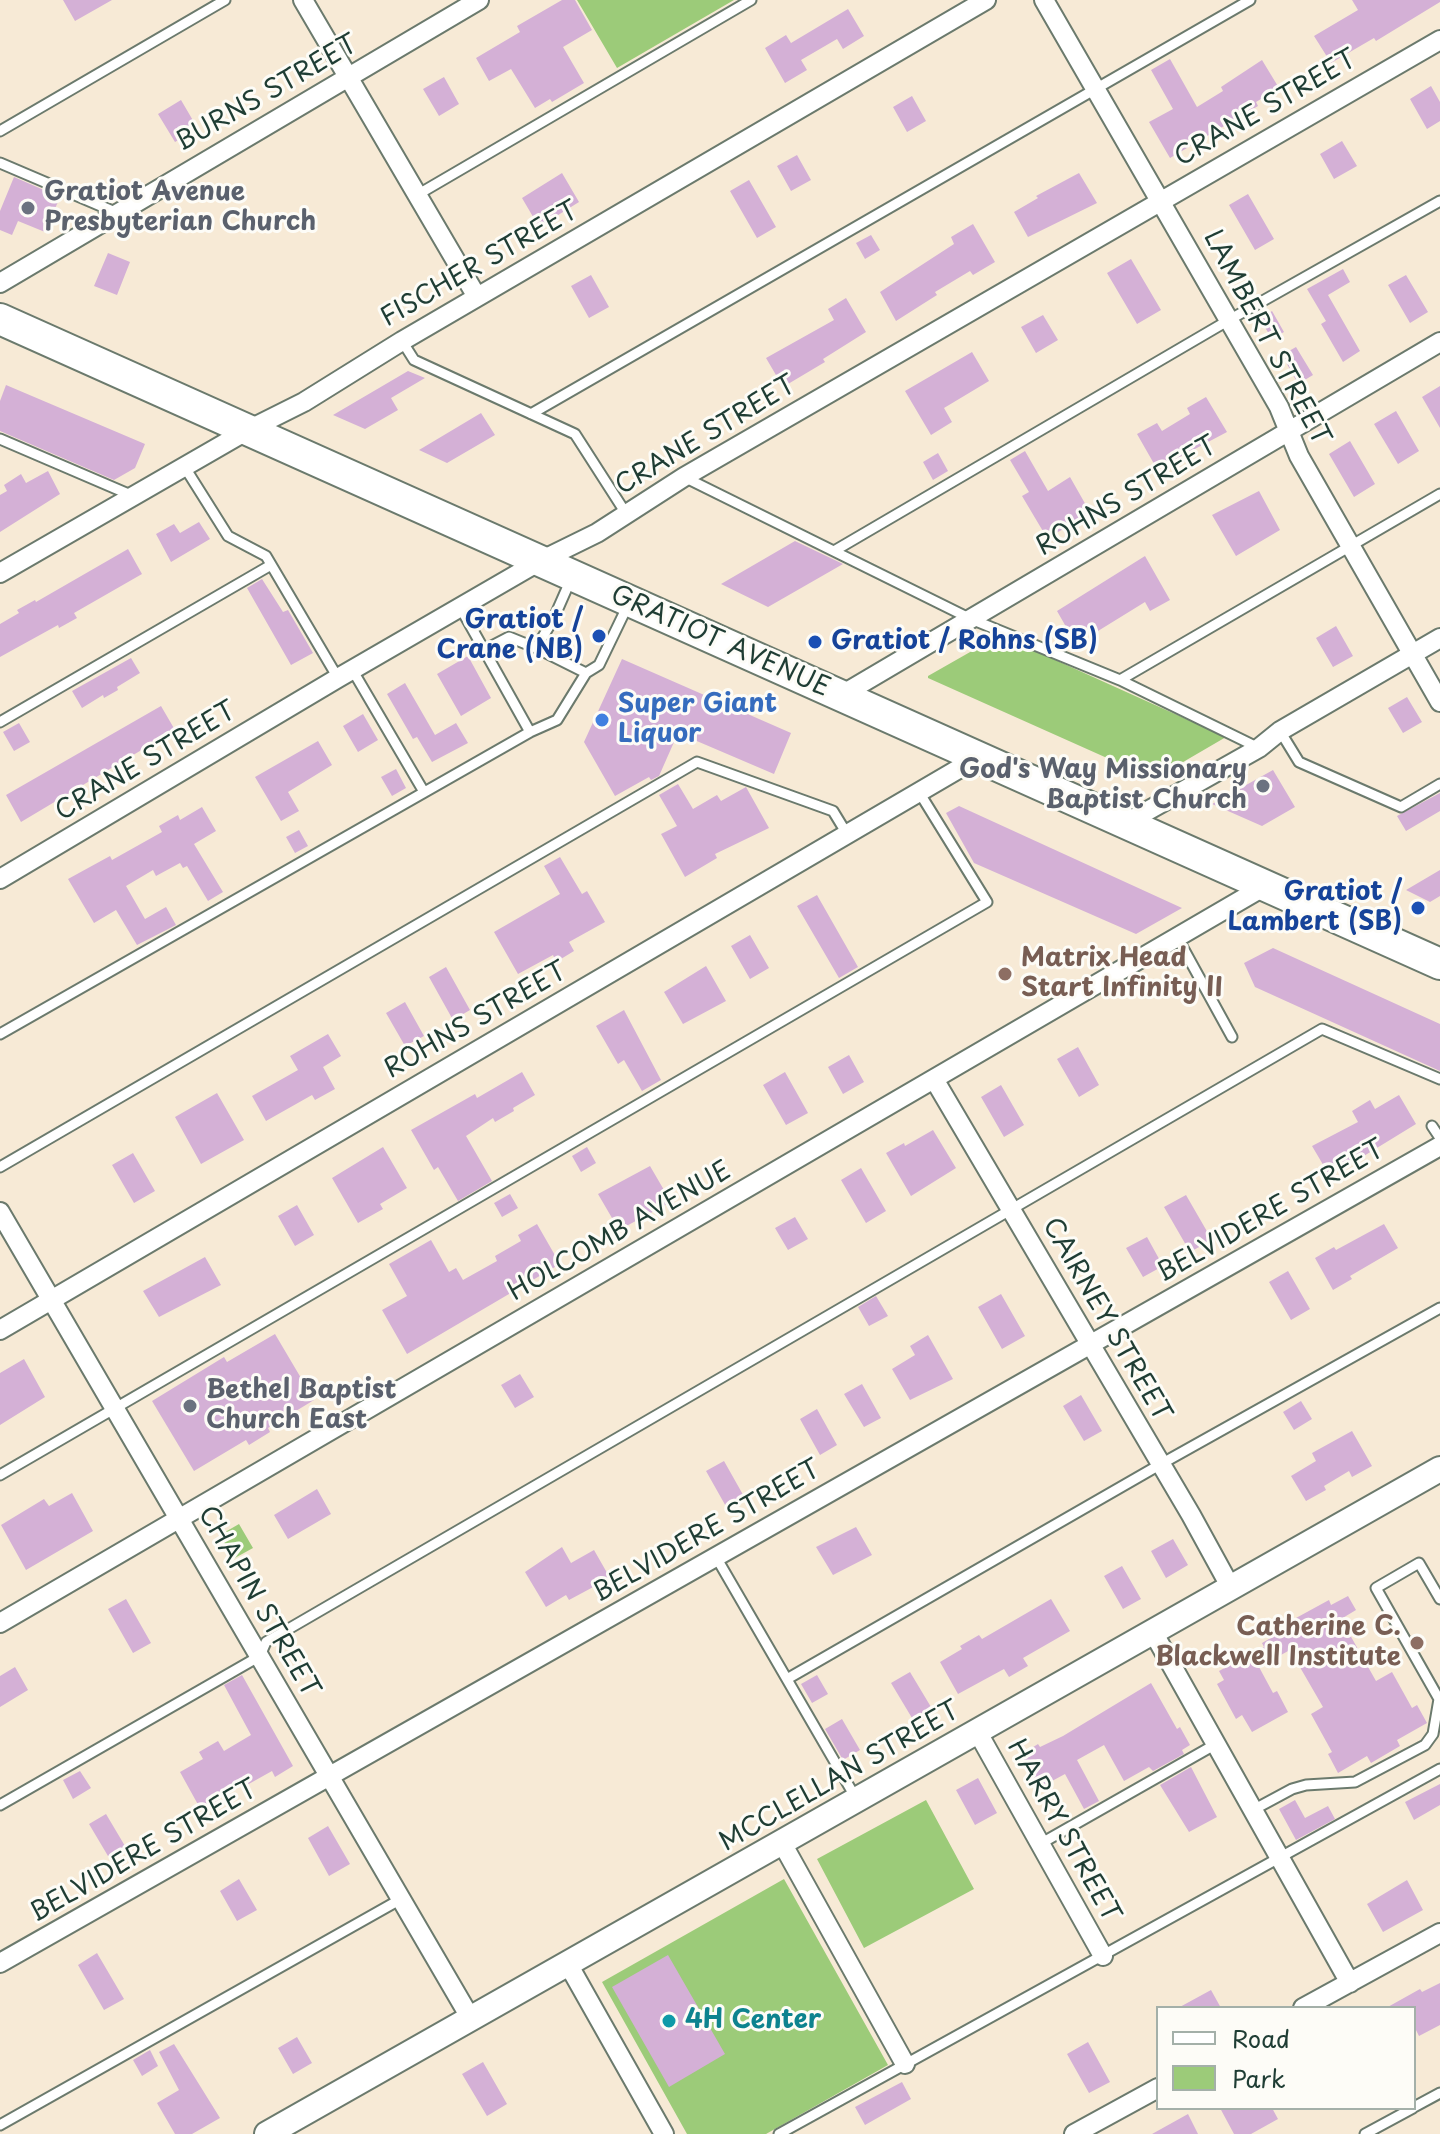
<!DOCTYPE html>
<style>
body{margin:0}
#map{position:relative;width:1440px;height:2134px;overflow:hidden;background:#f7ead6;font-family:"Playpen Sans",sans-serif}
canvas{display:block}
.legend{position:absolute;left:1156px;top:2006px;width:260px;height:104px;box-sizing:border-box;background:#fdfcf7;border:2px solid #a4b0a9;margin:0;padding:10px 14px;list-style:none;font-size:24px;color:#1f3d34}
.legend li{display:flex;align-items:center;gap:16px;height:40px}
.legend b{width:40px;border:2px solid #a4b0a9}
</style>
<div id="map">
<canvas width="1440" height="2134"></canvas>
<ul class="legend">
<li><b style="height:10px;background:#fff"></b>Road</li>
<li><b style="height:22px;background:#9ccb79"></b>Park</li>
</ul>
</div>
<script>
const ctx = document.querySelector('canvas').getContext('2d');
ctx.lineJoin = 'round';
function fillPath(path, color) { ctx.fillStyle = color; ctx.fill(path, 'evenodd'); }
const poly = rows => new Path2D(rows.map(r => 'M' + r).join(''));
function strokePath(path, color, width, dash) { ctx.strokeStyle = color; ctx.lineWidth = width; ctx.lineCap = dash ? 'butt' : 'round'; ctx.setLineDash(dash || []); ctx.stroke(path); }
function write(font, color, halo, rows, align = 'center') {
  ctx.font = font + ' "Playpen Sans",sans-serif'; ctx.lineWidth = 6; ctx.setLineDash([]); ctx.textBaseline = 'middle'; ctx.strokeStyle = halo; ctx.fillStyle = color; for (const [text, x, y, turn = 0] of rows) {
    ctx.save(); ctx.translate(x, y); ctx.rotate((+turn || 0) * Math.PI / 180); ctx.textAlign = isNaN(turn) ? turn : align; if (halo) ctx.strokeText(text, 0, 0); ctx.fillText(text, 0, 0); ctx.restore();
  }
}
fillPath(poly([
 [577,0,734,0,617,68],
 [1000,635,1226,737,1154,779,928,678,928,676],
 [239,1524,253,1548,233,1559,220,1535],
 [926,1800,974,1889,864,1948,817,1859],
 [784,1879,888,2065,766,2134,687,2134,602,1982]
]), '#9ccb79');
fillPath(poly([
 [63,0,112,0,75,21],
 [562,0,575,0,592,30,563,47,584,83,552,102,550,99,535,108,511,69,489,81,476,58,520,32,517,26],
 [1352,0,1440,0,1440,2,1376,41,1374,38,1331,63,1314,36,1358,10],
 [848,9,864,36,843,49,837,39,801,60,807,70,785,83,765,48,786,35,791,43],
 [1170,59,1197,107,1223,91,1221,87,1262,60,1279,88,1256,102,1258,106,1170,158,1149,122,1173,109,1151,70],
 [444,77,459,104,439,116,423,89],
 [1431,86,1440,102,1440,121,1427,129,1410,99],
 [912,96,926,121,907,132,893,107],
 [181,100,198,129,175,142,158,114],
 [1342,141,1357,166,1334,179,1320,154],
 [797,155,811,180,791,191,777,166],
 [562,173,579,202,539,227,522,198],
 [1079,173,1097,203,1028,237,1014,212,1038,198,1036,196],
 [14,177,60,197,45,232,18,221,12,235,0,230,0,211],
 [749,180,776,227,757,238,730,191],
 [1248,194,1274,239,1255,250,1229,205],
 [973,224,995,262,973,275,970,271,935,292,937,295,896,321,880,292,954,244,951,237],
 [871,235,880,250,865,259,856,243],
 [108,253,130,262,117,295,94,286],
 [1131,259,1161,310,1137,324,1107,273],
 [1343,269,1350,282,1328,295,1360,351,1343,362,1321,324,1326,321,1307,289],
 [591,275,609,307,589,318,571,286],
 [1406,275,1428,312,1410,323,1388,285],
 [846,298,866,332,823,359,825,362,783,387,766,358,834,320,828,309],
 [1272,311,1284,332,1272,339,1260,319],
 [1043,315,1058,340,1036,353,1021,327],
 [1296,347,1313,375,1298,384,1282,355],
 [972,352,989,381,944,408,952,422,931,435,905,391],
 [408,371,425,378,391,398,398,410,365,429,333,415],
 [6,385,145,444,135,468,114,480,0,431,0,401],
 [1440,386,1440,428,1422,397],
 [1206,397,1227,432,1157,469,1137,434,1157,423,1162,431,1190,414,1187,408],
 [1396,411,1419,451,1398,464,1374,424],
 [481,413,495,435,447,463,419,450],
 [1350,441,1375,484,1354,497,1329,454],
 [1025,451,1048,491,1070,477,1091,514,1047,538,1022,496,1029,492,1010,460],
 [938,453,948,471,933,480,923,462],
 [48,471,60,494,0,532,0,495,7,491,4,485,21,474,26,483],
 [1259,491,1280,530,1236,556,1212,515],
 [199,522,210,539,171,562,156,534,174,524,180,533],
 [795,541,843,564,768,607,721,584],
 [128,549,142,574,74,613,77,618,59,628,58,625,0,657,0,624,19,613,17,610,35,600,36,602],
 [1145,556,1170,600,1150,611,1145,602,1098,631,1096,626,1073,639,1057,611],
 [262,579,283,612,288,610,313,653,291,665,247,588],
 [1336,626,1353,656,1333,667,1316,638],
 [468,656,491,698,461,716,437,674],
 [131,658,140,673,117,687,118,690,104,698,103,695,82,708,72,691],
 [622,659,791,733,774,774,678,733,659,776,651,780,649,777,615,796,584,742],
 [405,683,435,735,456,723,468,743,432,762,417,737,413,739,387,694],
 [1407,697,1422,722,1403,733,1388,708],
 [161,706,175,730,21,822,6,795],
 [363,714,378,740,358,752,343,726],
 [19,723,30,742,14,751,3,732],
 [318,741,332,765,288,792,299,811,281,821,255,777],
 [396,769,406,788,392,796,381,777],
 [1273,770,1295,807,1262,826,1212,804],
 [678,784,693,809,717,795,721,801,746,787,769,828,715,854,717,858,685,877,661,834,677,826,659,795],
 [1440,793,1440,811,1406,831,1397,816],
 [959,806,1182,908,1136,934,974,863,946,813],
 [202,807,216,831,194,844,223,892,208,901,187,866,183,868,180,863,156,876,153,870,126,886,145,919,166,907,176,925,137,945,116,910,94,923,68,879,110,856,112,860,162,832,159,826,178,815,180,820],
 [299,830,308,846,295,853,286,837],
 [560,857,582,894,587,891,605,922,569,942,574,951,556,962,553,955,518,974,494,932,560,894,544,866],
 [1440,870,1440,896,1430,902,1406,890],
 [817,895,858,967,839,978,797,906],
 [750,935,769,968,750,979,731,946],
 [1273,948,1440,1024,1440,1071,1255,987,1244,963],
 [706,966,726,1001,683,1024,664,992],
 [446,967,470,1010,453,1020,429,977],
 [405,1002,424,1036,405,1046,386,1013],
 [624,1010,661,1080,642,1091,624,1060,618,1064,596,1026],
 [328,1034,341,1056,323,1067,335,1089,315,1100,312,1095,266,1121,252,1096,298,1070,290,1056],
 [1078,1047,1099,1085,1079,1097,1057,1059],
 [849,1055,864,1082,843,1094,828,1067],
 [522,1072,535,1095,513,1108,514,1111,495,1122,493,1118,466,1136,492,1181,458,1201,438,1167,434,1170,411,1130,475,1094,477,1098],
 [785,1072,808,1113,786,1125,763,1085],
 [1001,1085,1024,1125,1004,1137,981,1097],
 [217,1093,244,1140,201,1164,175,1117],
 [1399,1095,1416,1124,1354,1162,1352,1159,1328,1173,1312,1146,1358,1122,1352,1111,1370,1100,1375,1109],
 [933,1130,956,1168,911,1196,886,1153,904,1143,905,1146],
 [383,1147,407,1188,380,1204,383,1209,358,1223,332,1178],
 [587,1147,596,1163,581,1172,572,1156],
 [133,1153,155,1191,134,1203,112,1165],
 [650,1166,671,1202,619,1230,598,1194],
 [861,1168,886,1211,866,1223,841,1180],
 [510,1194,518,1208,502,1217,494,1203],
 [1186,1195,1212,1240,1190,1252,1164,1207],
 [297,1205,314,1235,295,1246,278,1216],
 [795,1217,808,1239,788,1250,775,1228],
 [537,1224,560,1264,407,1354,382,1310,407,1296,389,1264,431,1240,449,1272,456,1268,463,1280,497,1261,495,1256,521,1241,518,1235],
 [1384,1224,1398,1248,1350,1276,1352,1279,1333,1290,1315,1258,1334,1247,1336,1250],
 [1147,1237,1163,1266,1143,1277,1126,1248],
 [205,1257,221,1285,159,1317,143,1291],
 [1288,1271,1310,1309,1291,1320,1269,1282],
 [1001,1294,1025,1336,1002,1349,978,1307],
 [876,1296,888,1316,869,1326,858,1307],
 [275,1334,314,1400,268,1428,270,1432,249,1445,246,1440,194,1471,152,1401,224,1357,227,1362],
 [928,1335,953,1379,910,1400,892,1369,915,1355,910,1346],
 [24,1359,45,1397,0,1425,0,1373],
 [520,1374,534,1397,515,1408,501,1385],
 [862,1384,881,1418,864,1427,844,1394],
 [1081,1395,1102,1431,1084,1441,1063,1406],
 [1301,1401,1312,1419,1294,1430,1283,1412],
 [817,1409,837,1445,820,1455,800,1419],
 [1352,1431,1372,1466,1352,1477,1349,1471,1324,1486,1326,1490,1306,1501,1291,1476,1316,1461,1312,1453],
 [724,1461,746,1500,728,1510,706,1471],
 [317,1489,331,1514,288,1539,274,1515],
 [72,1493,93,1531,26,1570,1,1525,44,1499,49,1506],
 [856,1527,872,1555,833,1575,816,1547],
 [1173,1539,1188,1565,1166,1578,1151,1551],
 [562,1547,571,1563,594,1550,610,1578,569,1600,566,1595,546,1607,525,1572],
 [1122,1566,1141,1599,1123,1609,1104,1576],
 [1348,1596,1356,1610,1341,1619,1376,1681,1392,1672,1412,1708,1417,1705,1427,1723,1397,1740,1400,1746,1371,1763,1367,1756,1338,1773,1328,1754,1332,1752,1311,1714,1323,1707,1290,1650,1259,1667,1273,1693,1277,1691,1288,1712,1252,1732,1242,1715,1236,1719,1217,1684,1224,1680,1219,1671,1264,1647,1262,1643,1288,1628,1285,1624,1329,1600,1331,1605],
 [126,1599,151,1643,133,1653,108,1609],
 [1051,1599,1070,1631,1023,1658,1028,1666,1009,1677,1004,1669,958,1694,940,1662,962,1649,960,1646,979,1635,982,1639],
 [15,1667,28,1690,0,1707,0,1676],
 [910,1672,934,1712,915,1723,891,1683],
 [242,1675,293,1766,275,1777,272,1771,247,1785,243,1779,217,1794,220,1799,201,1810,180,1772,203,1759,199,1752,218,1741,224,1751,251,1735,224,1685],
 [817,1675,828,1694,812,1703,801,1684],
 [1151,1683,1177,1729,1180,1727,1190,1745,1182,1750,1184,1754,1153,1771,1149,1767,1124,1781,1104,1745,1077,1760,1099,1801,1084,1809,1065,1774,1039,1788,1019,1756,1038,1744,1040,1747,1063,1736],
 [842,1719,860,1750,843,1760,825,1729],
 [1191,1767,1217,1817,1189,1832,1160,1785],
 [80,1771,91,1788,73,1799,63,1780],
 [978,1778,997,1813,975,1825,956,1790],
 [1440,1784,1440,1805,1414,1820,1405,1802],
 [1295,1800,1305,1818,1328,1806,1335,1819,1296,1840,1279,1809],
 [106,1814,125,1846,108,1856,89,1824],
 [328,1826,350,1864,329,1876,308,1838],
 [239,1879,257,1910,237,1921,220,1891],
 [1407,1880,1423,1910,1383,1932,1367,1904],
 [97,1953,124,1999,104,2010,78,1965],
 [668,1955,725,2054,669,2087,612,1987],
 [1440,1983,1440,2025,1419,2036,1414,2026,1414,2008,1386,2008,1420,1989,1422,1992],
 [1211,1990,1221,2008,1178,2008],
 [297,2037,312,2063,293,2074,278,2048],
 [1088,2042,1110,2082,1089,2093,1067,2054],
 [174,2044,220,2118,192,2134,175,2134,157,2103,179,2090,159,2052],
 [150,2050,158,2066,142,2076,133,2060],
 [483,2062,507,2104,487,2116,462,2074],
 [902,2082,911,2099,865,2125,855,2107],
 [1220,2108,1272,2108,1278,2119,1251,2134,1234,2134],
 [1188,2114,1198,2134,1152,2134]
]), '#d4b0d6');
const service = poly([
 [0,131,225,0],
 [0,163,115,212],
 [417,195,751,0],
 [402,341,414,360,575,434,627,515],
 [531,414,1250,0],
 [0,439,133,496],
 [184,466,228,536,266,556,338,678],
 [684,477,971,619,1120,680,1259,748],
 [834,551,1229,320,1440,201],
 [571,579,553,620,536,648,586,673,599,665,627,607],
 [484,650,509,637,536,648],
 [353,671,424,792],
 [1120,680,1440,494],
 [0,722,271,565],
 [1280,731,1299,762,1401,807,1440,784],
 [530,732,557,720,586,673],
 [1177,937,1232,1037],
 [0,1034,530,732,460,607],
 [1432,1126,1440,1138],
 [0,1167,697,762,833,811,847,834],
 [0,1475,987,902,919,792],
 [716,1557,857,1800],
 [787,1679,1161,1464,1440,1308],
 [0,1805,260,1656,266,1642,1322,1029,1440,1079],
 [1253,1810,1292,1789,1306,1785,1355,1782,1425,1745,1433,1734,1439,1699,1376,1588,1419,1563,1440,1599],
 [1040,1844,1216,1744],
 [1414,2107,1440,2093],
 [0,2125,401,1899],
 [779,2134,1440,1769],
 [1365,2134,1413,2108]
]);
const minor = poly([
 [303,0,477,297],
 [1044,0,1279,407,1299,456,1440,702],
 [0,283,479,0],
 [0,573,248,430,304,402,402,341,986,0],
 [840,696,1440,342],
 [1126,823,1259,748,1280,731,1440,638],
 [0,879,338,678,540,561,597,533,684,477,1440,40],
 [934,1079,1191,1515,1231,1588],
 [0,1212,471,2019],
 [0,1330,979,757],
 [0,1623,1265,886],
 [1153,1632,1350,1983],
 [977,1731,1103,1956],
 [782,1843,905,2064],
 [0,1963,1440,1146],
 [568,1964,664,2134],
 [1303,2008,1440,1933],
 [1074,2134,1158,2088]
]);
const tertiary = poly([
 [267,2134,1440,1469]
]);
const primary = poly([
 [0,319,1440,964]
]);
strokePath(service, '#6b7a6d', 13);
strokePath(minor, '#6b7a6d', 22);
strokePath(tertiary, '#6b7a6d', 28);
strokePath(primary, '#6b7a6d', 34);
strokePath(service, '#fff', 9);
strokePath(minor, '#fff', 18);
strokePath(tertiary, '#fff', 24);
strokePath(primary, '#fff', 30);
for (const [x, y, r, color] of [
 [28,208,8,"#6b7280"],
 [599,636,8,"#1a4fb4"],
 [815,642,8,"#1a4fb4"],
 [602,720,8,"#3f7fe0"],
 [1263,786,8,"#6b7280"],
 [1418,908,8,"#1a4fb4"],
 [1005,974,8,"#8d6e63"],
 [190,1406,8,"#6b7280"],
 [1417,1643,8,"#8d6e63"],
 [669,2021,8,"#0f9aa8"]
]) { const dot = new Path2D(); dot.arc(x, y, r, 0, 2 * Math.PI); ctx.fillStyle = color; ctx.fill(dot); strokePath(dot, '#fdfcf7', 3); }
write('26px', '#1f3d34', '#fdfcf7', [
 ["BURNS STREET",267,94,-30],
 ["CRANE STREET",1266,109,-30],
 ["FISCHER STREET",480,265,-30],
 ["LAMBERT STREET",1266,338,62],
 ["CRANE STREET",706,436,-31],
 ["ROHNS STREET",1127,497,-31],
 ["GRATIOT AVENUE",720,642,24],
 ["CRANE STREET",146,762,-31],
 ["ROHNS STREET",476,1021,-30],
 ["BELVIDERE STREET",1271,1212,-30],
 ["HOLCOMB AVENUE",620,1232,-30],
 ["CAIRNEY STREET",1106,1320,60],
 ["BELVIDERE STREET",707,1532,-30],
 ["CHAPIN STREET",258,1602,60],
 ["MCCLELLAN STREET",840,1777,-30],
 ["HARRY STREET",1063,1831,61],
 ["BELVIDERE STREET",144,1852,-30]
]);
write('bold 26px', '#5b616d', '#fdfcf7', [
 ["Gratiot Avenue",44,193],
 ["Presbyterian Church",44,223],
 ["God's Way Missionary",1247,771,"right"],
 ["Baptist Church",1247,801,"right"],
 ["Bethel Baptist",206,1391],
 ["Church East",206,1421]
], 'left');
write('bold 26px', '#164399', '#fdfcf7', [
 ["Gratiot /",583,621],
 ["Crane (NB)",583,651],
 ["Gratiot / Rohns (SB)",831,642,"left"],
 ["Gratiot /",1402,893],
 ["Lambert (SB)",1402,923]
], 'right');
write('bold 26px', '#366cbe', '#fdfcf7', [
 ["Super Giant",618,705],
 ["Liquor",618,735]
], 'left');
write('bold 26px', '#785e54', '#fdfcf7', [
 ["Matrix Head",1021,959],
 ["Start Infinity II",1021,989],
 ["Catherine C.",1401,1628,"right"],
 ["Blackwell Institute",1401,1658,"right"]
], 'left');
write('bold 26px', '#0d838f', '#fdfcf7', [
 ["4H Center",685,2021]
], 'left');
</script>
